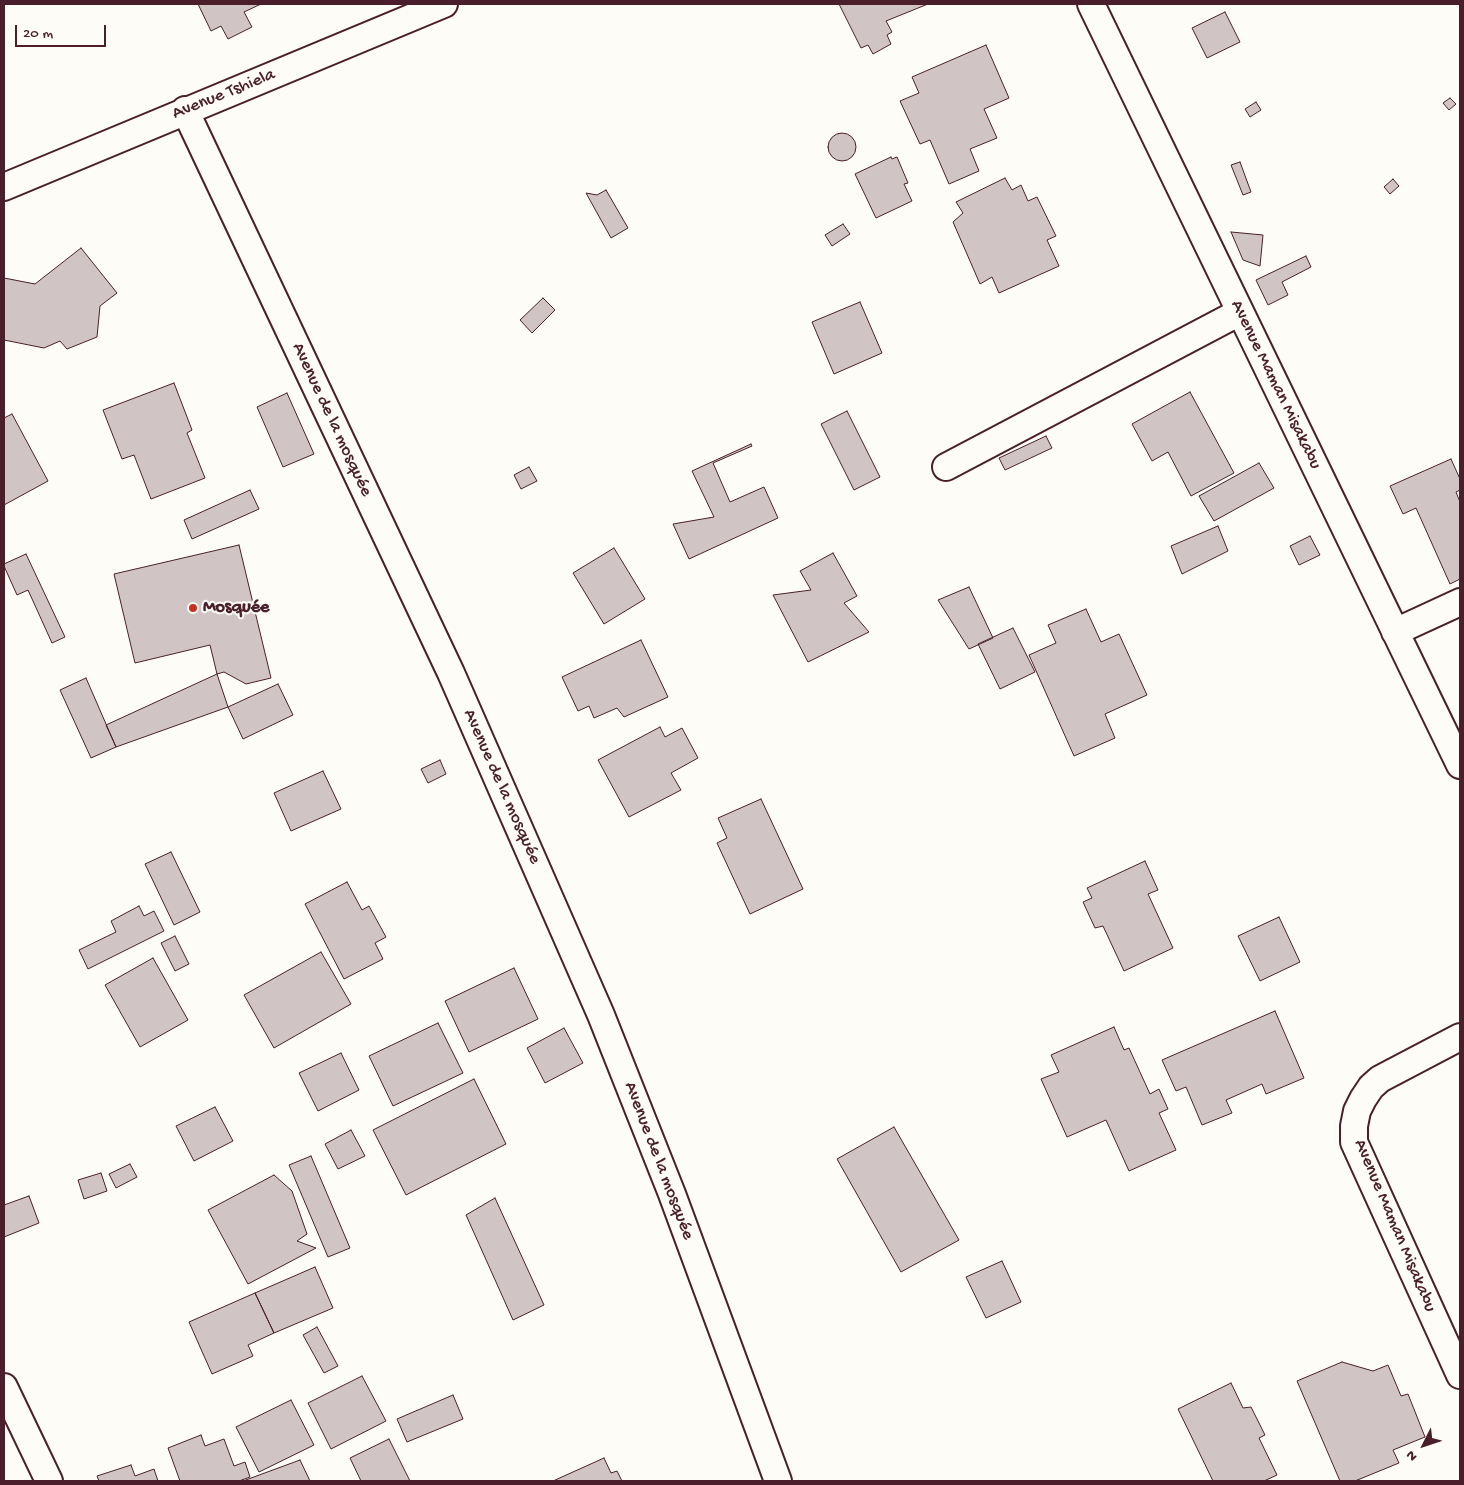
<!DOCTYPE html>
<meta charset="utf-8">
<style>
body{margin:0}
#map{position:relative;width:1464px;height:1485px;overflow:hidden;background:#fdfcf7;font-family:"Gochi Hand",sans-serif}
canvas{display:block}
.frame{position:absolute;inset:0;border:5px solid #4a1f2b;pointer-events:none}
.north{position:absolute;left:1399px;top:1420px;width:50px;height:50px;-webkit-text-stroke:4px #fdfcf7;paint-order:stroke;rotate:229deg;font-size:14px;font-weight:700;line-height:20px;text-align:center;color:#4a1f2b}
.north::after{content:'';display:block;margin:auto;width:18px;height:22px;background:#4a1f2b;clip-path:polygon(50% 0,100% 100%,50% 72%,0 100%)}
.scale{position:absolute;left:15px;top:25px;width:91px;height:22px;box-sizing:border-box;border:2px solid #4a1f2b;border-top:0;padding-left:6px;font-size:15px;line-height:18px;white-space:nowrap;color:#4a1f2b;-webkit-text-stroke:4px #fdfcf7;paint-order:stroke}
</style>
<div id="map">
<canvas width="1464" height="1485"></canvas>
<div class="frame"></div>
<div class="north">N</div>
<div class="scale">20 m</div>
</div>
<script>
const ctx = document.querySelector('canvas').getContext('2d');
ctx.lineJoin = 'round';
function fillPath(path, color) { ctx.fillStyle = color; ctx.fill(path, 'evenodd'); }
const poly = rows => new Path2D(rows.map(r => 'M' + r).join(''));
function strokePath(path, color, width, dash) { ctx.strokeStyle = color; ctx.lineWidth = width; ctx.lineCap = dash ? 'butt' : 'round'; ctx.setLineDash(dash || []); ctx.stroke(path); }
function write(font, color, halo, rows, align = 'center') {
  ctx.font = font + ' "Gochi Hand",sans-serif'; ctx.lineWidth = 4; ctx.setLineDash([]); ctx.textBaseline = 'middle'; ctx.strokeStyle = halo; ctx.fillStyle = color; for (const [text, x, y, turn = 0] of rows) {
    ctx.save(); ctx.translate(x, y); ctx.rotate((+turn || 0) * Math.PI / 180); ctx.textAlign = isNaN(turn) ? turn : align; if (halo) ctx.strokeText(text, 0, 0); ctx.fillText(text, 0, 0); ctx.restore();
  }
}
const building = poly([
 [198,4,261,4,244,12,252,27,228,39,221,26,211,31,198,4],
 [839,4,928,4,886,21,892,32,887,35,891,44,873,54,868,45,861,48,839,4],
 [1225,12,1240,42,1207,58,1192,28,1225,12],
 [986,45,1009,98,984,109,997,138,970,149,979,171,949,184,930,140,920,144,900,101,919,93,912,77,986,45],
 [1450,98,1456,104,1449,110,1443,103,1450,98],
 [1256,102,1261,110,1250,117,1245,109,1256,102],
 '828 147a14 14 0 1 1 28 0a14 14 0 1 1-28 0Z',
 [891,157,892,159,897,157,908,183,904,184,912,201,876,218,855,174,891,157],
 [1240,162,1251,192,1243,195,1231,165,1240,162],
 [1005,178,1012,190,1021,185,1028,201,1037,197,1056,236,1047,240,1059,266,999,293,992,277,980,284,953,222,963,213,956,202,1005,178],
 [1393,179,1399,186,1390,194,1384,187,1393,179],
 [606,190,628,228,611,238,586,193,597,195,606,190],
 [843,224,850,234,832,246,825,235,843,224],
 [1231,232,1263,235,1260,266,1243,260,1231,232],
 [81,248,117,293,100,306,97,337,67,349,60,341,44,348,4,340,4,278,35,284,81,248],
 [1306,256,1311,267,1282,282,1288,295,1268,305,1256,280,1306,256],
 [543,298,555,310,532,333,520,320,543,298],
 [860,302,882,353,834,374,812,322,860,302],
 [174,383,192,430,187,433,205,478,151,499,134,455,122,459,103,410,174,383],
 [1190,392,1234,473,1191,496,1168,452,1152,461,1132,424,1190,392],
 [287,393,314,454,283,467,257,407,287,393],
 [847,411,880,477,854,490,821,424,847,411],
 [12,414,48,481,4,505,4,418,12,414],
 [1046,436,1052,448,1005,470,999,458,1046,436],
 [751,444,752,446,713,463,730,502,764,487,778,518,689,559,673,524,714,517,692,471,751,444],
 [1451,459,1460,479,1460,490,1456,492,1460,502,1460,579,1450,584,1416,508,1403,514,1390,486,1451,459],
 [1259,463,1274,488,1214,521,1199,496,1259,463],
 [529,467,537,481,521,489,514,475,529,467],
 [250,490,259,509,192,539,184,520,250,490],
 [1218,526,1228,551,1182,574,1171,546,1218,526],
 [1310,536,1320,555,1299,565,1290,546,1310,536],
 [239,545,271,678,246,684,224,672,217,674,210,645,135,663,114,574,239,545],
 [614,548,645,599,604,624,573,573,614,548],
 [833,553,857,596,844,603,869,632,808,662,773,595,811,590,800,571,833,553],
 [26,554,65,637,52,643,28,590,17,595,4,566,4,564,26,554],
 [969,587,993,638,969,649,938,600,969,587],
 [1086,609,1101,642,1119,634,1147,695,1105,714,1115,738,1074,756,1029,655,1056,643,1048,625,1086,609],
 [1013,628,1035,672,1000,689,978,644,1013,628],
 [641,640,668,697,624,717,617,708,594,718,589,706,578,711,562,677,641,640],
 [217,674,228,707,116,747,106,725,217,674],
 [86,678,116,747,91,758,60,690,86,678],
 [278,684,293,715,243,739,228,707,278,684],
 [660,727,665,737,682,728,698,758,671,773,681,790,629,817,598,760,660,727],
 [440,760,446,774,428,783,421,769,440,760],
 [323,771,341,809,291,831,274,793,323,771],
 [761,799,803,889,750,914,717,843,727,838,718,818,761,799],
 [171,852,200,912,174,925,145,864,171,852],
 [1145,861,1158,890,1148,894,1173,948,1124,971,1103,926,1095,928,1083,902,1092,898,1087,888,1145,861],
 [347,882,362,910,369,906,386,937,375,943,383,959,344,979,305,904,347,882],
 [139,906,144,916,154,911,164,931,88,969,79,950,116,932,111,921,139,906],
 [1279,917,1300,962,1260,981,1238,936,1279,917],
 [175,936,189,964,175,971,161,943,175,936],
 [321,952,351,1004,274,1048,244,995,321,952],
 [153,958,188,1020,140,1047,105,985,153,958],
 [514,968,538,1019,469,1052,445,1001,514,968],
 [1275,1011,1304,1078,1266,1094,1262,1084,1226,1100,1232,1113,1202,1125,1186,1087,1176,1091,1162,1060,1275,1011],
 [438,1023,463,1073,393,1106,369,1056,438,1023],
 [1114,1027,1124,1050,1129,1048,1150,1094,1159,1089,1168,1109,1159,1113,1176,1150,1129,1171,1106,1120,1067,1137,1041,1079,1059,1072,1051,1055,1114,1027],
 [564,1028,583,1063,545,1083,527,1048,564,1028],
 [341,1053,359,1090,318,1111,299,1073,341,1053],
 [474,1079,506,1144,406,1195,373,1130,474,1079],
 [215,1107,233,1141,194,1161,176,1126,215,1107],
 [894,1127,959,1240,901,1272,837,1159,894,1127],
 [351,1130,365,1156,338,1169,325,1144,351,1130],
 [311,1156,350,1248,328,1257,289,1165,311,1156],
 [130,1164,137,1177,116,1188,109,1174,130,1164],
 [101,1173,107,1191,84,1199,78,1180,101,1173],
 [274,1175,292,1191,307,1234,297,1241,316,1248,248,1284,208,1210,274,1175],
 [29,1196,39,1223,4,1237,4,1205,29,1196],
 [495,1198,544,1305,513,1320,466,1215,495,1198],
 [1002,1261,1021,1302,986,1318,966,1277,1002,1261],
 [315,1267,333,1308,274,1333,255,1293,315,1267],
 [255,1293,274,1333,248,1345,253,1356,212,1374,189,1322,255,1293],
 [317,1327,338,1366,324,1373,303,1335,317,1327],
 [1342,1362,1373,1371,1388,1365,1401,1396,1408,1394,1425,1437,1393,1450,1399,1463,1355,1481,1340,1481,1297,1381,1342,1362],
 [362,1376,386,1421,331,1449,308,1403,362,1376],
 [1231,1383,1243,1408,1251,1407,1265,1435,1259,1438,1277,1475,1264,1481,1213,1481,1178,1409,1231,1383],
 [453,1395,463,1419,407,1442,397,1419,453,1395],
 [291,1400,314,1445,259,1472,236,1427,291,1400],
 [201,1435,205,1446,224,1439,234,1466,245,1462,250,1477,239,1481,180,1481,168,1448,201,1435],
 [389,1439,410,1481,361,1481,350,1458,389,1439],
 [604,1458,611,1473,617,1471,622,1481,553,1481,604,1458],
 [300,1460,310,1481,243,1481,300,1460],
 [131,1465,135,1476,154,1469,158,1481,99,1481,97,1476,131,1465]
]);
fillPath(building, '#d0c5c4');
strokePath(building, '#4a1f2b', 1);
const street = poly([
 [1091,4,1460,765],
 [185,110,451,673,601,1015,672,1194,778,1481],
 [4,187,444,4],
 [946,467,1240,312],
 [1395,632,1460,602],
 [1460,1037,1380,1079,1371,1087,1363,1099,1357,1111,1354,1126,1354,1142,1460,1375],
 [4,1387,49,1481]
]);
strokePath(street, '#4a1f2b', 30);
strokePath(street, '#fdfcf7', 26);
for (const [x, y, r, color] of [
 [193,608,5,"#c8321e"]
]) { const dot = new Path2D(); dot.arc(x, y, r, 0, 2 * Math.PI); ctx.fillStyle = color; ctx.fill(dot); strokePath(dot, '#fdfcf7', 2); }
write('18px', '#4a1f2b', '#fdfcf7', [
 ["Avenue Tshiela",224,95,-22],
 ["Avenue Maman Misakabu",1275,385,64],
 ["Avenue de la mosquée",331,420,65],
 ["Avenue de la mosquée",501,787,66],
 ["Avenue de la mosquée",658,1161,69],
 ["Avenue Maman Misakabu",1394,1226,67]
]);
write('bold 18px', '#4a1f2b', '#fdfcf7', [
 ["Mosquée",203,608]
], 'left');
</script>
